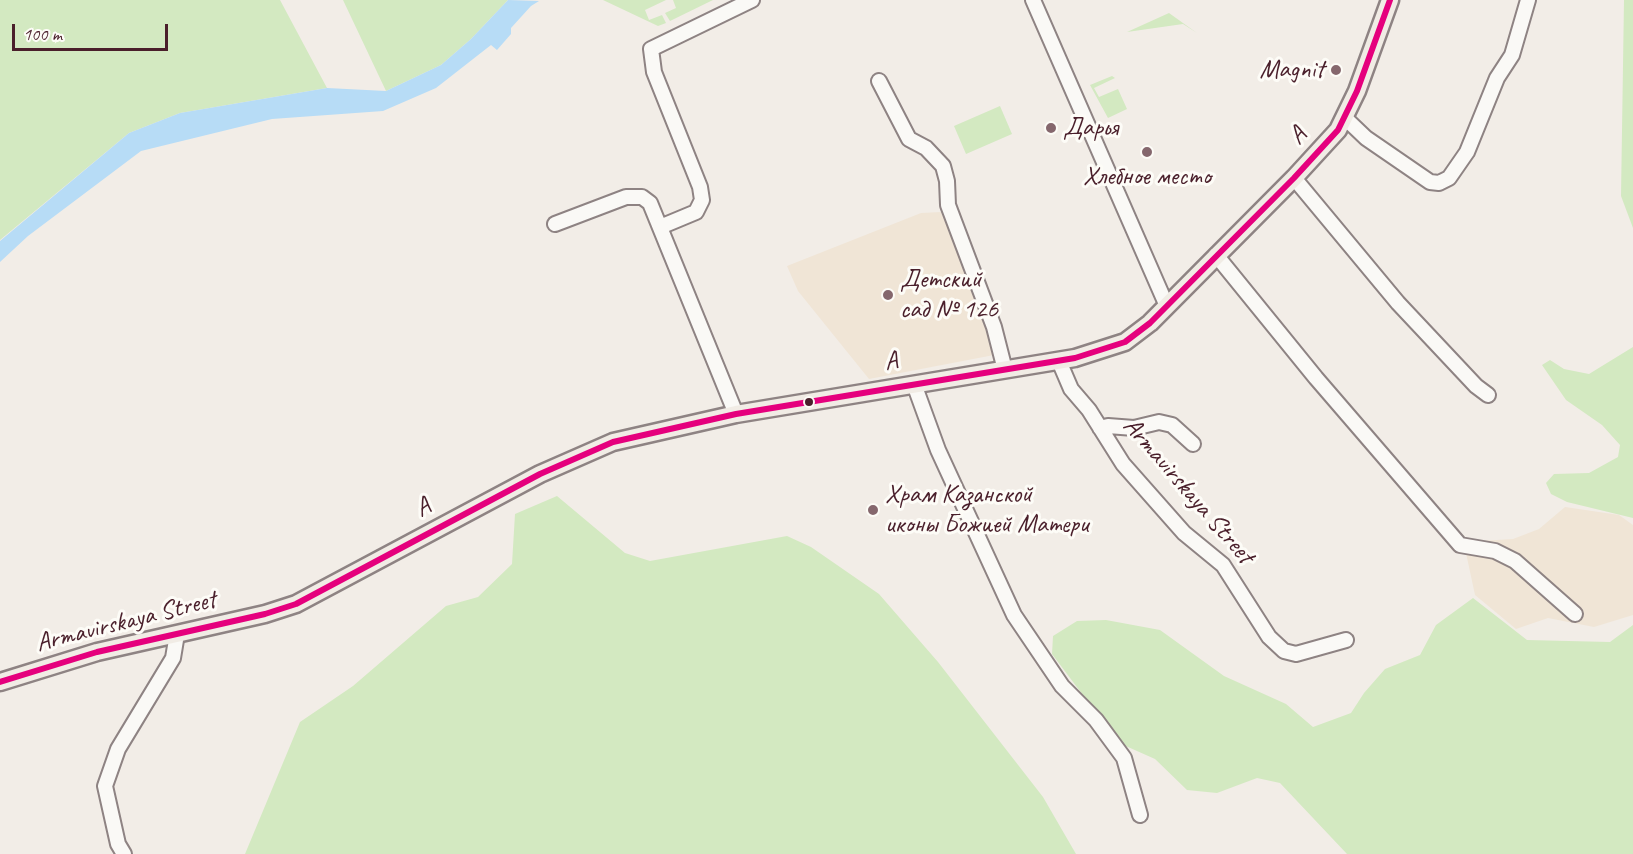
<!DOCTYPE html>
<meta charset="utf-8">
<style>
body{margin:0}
#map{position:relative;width:1633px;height:854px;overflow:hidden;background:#f2ede7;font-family:Caveat,sans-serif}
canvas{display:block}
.scale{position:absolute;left:12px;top:24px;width:156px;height:27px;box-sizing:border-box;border:3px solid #4a1f2b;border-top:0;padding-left:8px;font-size:18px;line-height:21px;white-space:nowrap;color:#4a1f2b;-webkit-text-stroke:4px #fdfcf7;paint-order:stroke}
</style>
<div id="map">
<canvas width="1633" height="854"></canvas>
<div class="scale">100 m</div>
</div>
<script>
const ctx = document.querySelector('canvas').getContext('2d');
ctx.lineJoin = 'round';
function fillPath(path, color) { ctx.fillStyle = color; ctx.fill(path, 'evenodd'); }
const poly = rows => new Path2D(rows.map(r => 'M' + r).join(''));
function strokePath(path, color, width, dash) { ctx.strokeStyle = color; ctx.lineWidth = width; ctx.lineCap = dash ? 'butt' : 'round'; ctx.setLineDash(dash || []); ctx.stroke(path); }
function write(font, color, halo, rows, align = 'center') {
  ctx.font = font + ' Caveat,sans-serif'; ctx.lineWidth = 6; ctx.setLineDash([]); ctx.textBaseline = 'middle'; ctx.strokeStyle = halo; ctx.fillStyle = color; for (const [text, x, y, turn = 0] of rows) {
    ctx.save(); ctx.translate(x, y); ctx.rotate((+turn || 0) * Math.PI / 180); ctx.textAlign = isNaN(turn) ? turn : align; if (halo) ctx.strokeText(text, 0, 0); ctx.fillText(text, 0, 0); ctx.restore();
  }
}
fillPath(poly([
 [941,212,976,298,994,355,869,379,798,291,787,266,921,213],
 [1565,507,1619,515,1633,525,1633,615,1594,627,1548,618,1516,629,1475,595,1466,553,1479,541,1513,539,1539,529]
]), '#f0e5d6');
fillPath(poly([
 [0,0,280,0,327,88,180,113,129,133,0,240],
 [343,0,508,0,471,39,441,65,386,91],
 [603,0,666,0,645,10,649,20,662,15,666,23,658,26],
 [673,0,713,0,670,21,665,13,676,8],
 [1624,0,1633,0,1633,228,1621,196],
 [1169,13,1197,33,1183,24,1127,32],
 [1112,76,1115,78,1094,88,1099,97,1118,89,1127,109,1108,118,1090,85],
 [1000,106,1012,134,966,154,954,126],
 [1633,347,1633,518,1567,502,1551,494,1546,483,1554,474,1589,473,1618,457,1620,445,1602,425,1566,400,1542,365,1550,360,1564,369,1589,374],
 [557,496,625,553,650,561,787,536,811,547,879,594,938,662,1043,797,1076,854,245,854,300,722,353,686,446,606,478,597,512,564,515,514],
 [1473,598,1527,640,1610,642,1633,625,1633,854,1347,854,1280,783,1257,778,1217,793,1187,790,1155,759,1119,743,1052,654,1053,636,1077,621,1106,620,1160,630,1224,676,1286,704,1313,727,1351,713,1364,693,1385,669,1420,655,1436,625]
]), '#d3e9c1');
fillPath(poly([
 [508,0,539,1,531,6,511,28,511,34,497,50,491,45,436,88,383,111,272,119,141,151,28,236,0,262,0,241,129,133,180,113,327,88,386,91,441,65,471,39]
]), '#b7dcf6');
const minor = poly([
 [1033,0,1166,304],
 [879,81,909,139,926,148,943,166,947,181,948,205,994,327,1005,370],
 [1344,117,1366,138,1430,182,1439,183,1449,178,1467,152,1497,78,1512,55,1528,0],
 [1294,178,1398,303,1476,386,1488,395],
 [555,224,626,197,642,197,650,203,736,414],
 [660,227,696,212,702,200,700,187,654,72,651,49,752,0],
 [1216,255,1316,378,1460,545,1495,551,1515,561,1575,614],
 [1059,361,1071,389,1089,410,1123,464,1184,533,1223,565,1269,637,1284,651,1296,654,1346,640],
 [914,384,938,450,1014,615,1062,686,1096,720,1124,758,1140,815],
 [1100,428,1108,426,1134,428,1159,422,1172,425,1193,444],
 [124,854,118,844,105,786,118,749,173,658,177,634]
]);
const major = poly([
 [0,682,97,652,265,614,296,604,540,474,613,442,736,414,1075,358,1125,342,1150,323,1294,178,1338,130,1357,91,1390,0]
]);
strokePath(minor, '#8e8383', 18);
strokePath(major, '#8e8383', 21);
strokePath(minor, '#faf9f6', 14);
strokePath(major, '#f1ece5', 16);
strokePath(poly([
 [0,682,97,652,265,614,296,604,540,474,613,442,736,414,1075,358,1125,342,1150,323,1294,178,1338,130,1357,91,1390,0]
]), '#e5007d', 6);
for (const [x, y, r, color] of [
 [1336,70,6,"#85676d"],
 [1051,128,6,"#85676d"],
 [1147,152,6,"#85676d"],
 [888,295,6,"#85676d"],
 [809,402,5,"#4a1f2b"],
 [873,510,6,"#85676d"]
]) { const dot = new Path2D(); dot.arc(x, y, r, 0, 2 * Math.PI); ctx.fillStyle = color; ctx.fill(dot); strokePath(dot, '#fdfcf7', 2); }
write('26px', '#4a1f2b', '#fdfcf7', [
 ["Magnit",1324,70,"right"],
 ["Дарья",1063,128],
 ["Хлебное место",1147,177,"center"],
 ["Детский",900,280],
 ["сад № 126",900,310],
 ["Храм Казанской",885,495],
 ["иконы Божией Матери",885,525]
], 'left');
write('26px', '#4a1f2b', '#fdfcf7', [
 ["A",1298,136,-47],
 ["A",891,362,-10],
 ["Armavirskaya Street",1188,491,49],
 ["A",423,508,-28],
 ["Armavirskaya Street",126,622,-14]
]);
</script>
